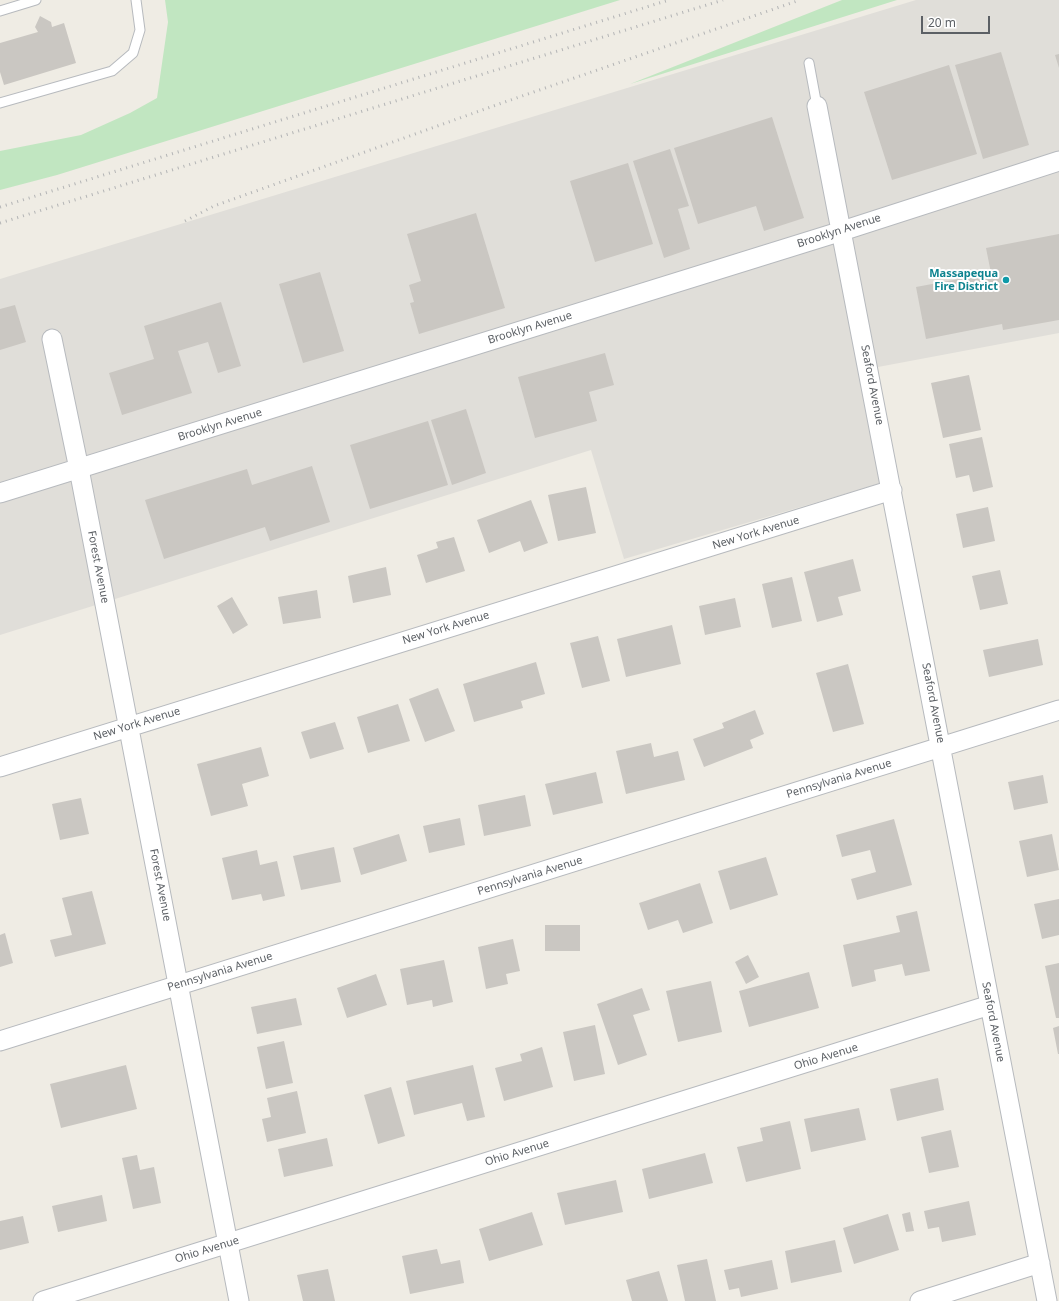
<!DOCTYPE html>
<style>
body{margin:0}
#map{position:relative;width:1059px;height:1301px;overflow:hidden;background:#efece4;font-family:"Noto Sans",sans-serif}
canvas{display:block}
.scale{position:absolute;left:921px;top:16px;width:69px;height:18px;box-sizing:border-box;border:2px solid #5c6065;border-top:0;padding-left:5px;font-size:12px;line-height:14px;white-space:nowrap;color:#5c6065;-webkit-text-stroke:3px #fff;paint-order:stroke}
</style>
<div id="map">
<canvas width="1059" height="1301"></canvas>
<div class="scale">20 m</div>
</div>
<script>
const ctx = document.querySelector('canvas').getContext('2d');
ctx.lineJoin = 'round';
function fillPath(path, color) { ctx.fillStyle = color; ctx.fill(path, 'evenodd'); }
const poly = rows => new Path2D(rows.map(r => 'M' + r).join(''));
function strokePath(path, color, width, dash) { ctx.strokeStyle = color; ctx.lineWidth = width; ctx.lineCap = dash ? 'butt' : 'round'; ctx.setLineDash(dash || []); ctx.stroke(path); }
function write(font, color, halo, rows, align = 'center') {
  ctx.font = font + ' "Noto Sans",sans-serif'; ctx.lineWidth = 4; ctx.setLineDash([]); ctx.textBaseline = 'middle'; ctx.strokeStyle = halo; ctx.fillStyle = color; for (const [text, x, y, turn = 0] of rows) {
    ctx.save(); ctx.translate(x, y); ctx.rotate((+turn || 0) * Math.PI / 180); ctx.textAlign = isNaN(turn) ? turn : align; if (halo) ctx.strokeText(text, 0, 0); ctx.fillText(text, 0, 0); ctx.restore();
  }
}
fillPath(poly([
 [916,0,1059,0,1059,333,862,370,889,481,624,559,591,450,0,635,0,279]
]), '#e0ded9');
fillPath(poly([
 [165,0,620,0,57,175,0,190,0,151,81,135,130,113,157,98,168,22],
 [842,0,897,0,630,84]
]), '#c1e6c1');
fillPath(poly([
 [40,16,51,22,52,27,64,23,76,63,4,85,0,72,0,43,38,32,35,27],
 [1001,52,1029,145,983,159,955,65],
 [1059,54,1059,68,1055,55],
 [949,65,977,154,892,180,864,92],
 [772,117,804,218,764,231,756,206,698,224,674,148],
 [670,149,689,206,678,209,690,249,664,258,633,161],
 [628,163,653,244,595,262,570,181],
 [476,213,505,308,419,334,410,303,414,302,409,285,421,281,407,234],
 [1059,234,1059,320,1003,330,1002,324,926,339,916,287,991,273,986,248],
 [320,272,344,351,303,363,279,284],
 [221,302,241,366,218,373,208,342,178,351,192,393,122,415,109,373,154,359,144,326],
 [15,305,26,342,0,350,0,309],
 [605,353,614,385,589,392,597,421,535,438,518,377],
 [969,375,981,430,943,438,931,383],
 [466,409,486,473,452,485,431,420],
 [428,421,448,485,370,509,350,445],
 [982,437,993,487,973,492,969,475,956,478,949,444],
 [312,466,330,522,270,541,265,527,164,559,145,500,247,469,252,485],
 [586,487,596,533,558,541,548,495],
 [531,500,548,543,524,552,520,541,489,553,477,520],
 [988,507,995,541,963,548,956,514],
 [454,537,465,571,426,583,417,555,438,548,436,542],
 [853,559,861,591,838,597,843,615,817,622,804,572],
 [386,567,391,595,353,603,348,576],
 [1000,570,1008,604,980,610,972,576],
 [792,577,802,621,772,628,762,584],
 [317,590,321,618,283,624,278,597],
 [232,597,248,625,233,634,217,606],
 [735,598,741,627,705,635,699,606],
 [672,625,681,664,626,677,617,639],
 [598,636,610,681,582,688,570,643],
 [1038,639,1043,665,989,677,983,650],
 [536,662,545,694,521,701,523,708,474,722,463,684],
 [848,664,864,724,833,732,816,673],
 [438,688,455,731,425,742,409,699],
 [398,704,410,741,368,753,357,717],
 [755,710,764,734,750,740,753,748,704,767,693,739,724,728,722,723],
 [335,722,344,749,310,759,301,732],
 [651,743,654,757,678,751,685,780,626,794,616,751],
 [261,747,269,776,242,784,248,806,211,816,197,764],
 [596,772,603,803,553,815,545,784],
 [1043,775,1048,803,1014,810,1008,782],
 [525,795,531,826,484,836,478,805],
 [81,798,89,834,60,840,52,804],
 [460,818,465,845,429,853,423,826],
 [894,819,912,885,857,900,851,879,876,872,870,850,842,857,836,835],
 [399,834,407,861,361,875,353,848],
 [1052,834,1059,870,1027,877,1019,841],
 [334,847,341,882,301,890,293,856],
 [257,850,260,865,277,861,285,896,263,901,261,894,232,900,222,858],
 [766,857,778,895,730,910,718,871],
 [700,883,713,923,683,933,678,920,648,930,639,903],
 [92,891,106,944,55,957,50,940,72,935,62,898],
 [1059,899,1059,935,1042,939,1034,904],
 [917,911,930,971,905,976,902,964,874,970,876,981,852,987,843,945,900,932,896,916],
 [545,925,580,925,580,951,545,951],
 [5,933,13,963,0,967,0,935],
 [513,939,520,971,506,974,508,984,486,989,478,947],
 [748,955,759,977,746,984,735,962],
 [444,960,453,1002,433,1007,432,1000,407,1005,400,969],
 [1059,963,1059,1018,1056,1018,1045,966],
 [809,972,819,1008,749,1027,739,991],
 [376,974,387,1005,347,1018,337,988],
 [711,981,722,1032,678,1042,666,991],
 [642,988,650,1010,633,1015,647,1055,618,1065,597,1004],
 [296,998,302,1025,257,1034,251,1007],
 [595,1025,605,1074,574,1081,563,1032],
 [1059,1026,1059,1054,1058,1054,1053,1028],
 [284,1041,293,1083,266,1089,257,1047],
 [542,1047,553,1087,504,1101,495,1068,522,1061,520,1054],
 [126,1065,137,1109,61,1128,50,1084],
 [473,1065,485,1117,467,1121,462,1103,414,1115,406,1081],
 [938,1078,944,1110,897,1121,890,1089],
 [391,1087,405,1136,378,1144,364,1095],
 [297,1091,306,1133,267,1142,262,1119,271,1117,267,1098],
 [859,1108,866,1140,811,1152,804,1119],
 [790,1121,801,1169,746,1182,737,1147,763,1141,760,1128],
 [951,1130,959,1167,929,1173,921,1137],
 [327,1138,333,1166,284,1177,278,1149],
 [705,1153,713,1183,649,1199,642,1169],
 [137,1155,140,1170,154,1167,161,1203,133,1209,122,1158],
 [616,1180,623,1212,565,1225,557,1193],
 [102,1195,107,1221,58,1232,52,1206],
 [969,1201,976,1235,942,1242,939,1227,928,1229,924,1211],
 [532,1212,543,1245,489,1261,479,1229],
 [910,1212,914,1231,906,1232,902,1214],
 [888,1214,899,1250,854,1264,843,1228],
 [23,1216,29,1243,0,1250,0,1221],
 [835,1240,842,1272,791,1283,785,1251],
 [437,1249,441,1264,460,1260,464,1283,410,1294,402,1256],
 [707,1259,716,1301,685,1301,677,1265],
 [772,1260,778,1289,741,1297,739,1288,729,1290,724,1270],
 [328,1269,335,1301,303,1301,297,1275],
 [659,1271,668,1301,632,1301,626,1280]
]), '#cac7c2');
const service = poly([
 [0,11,36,0],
 [809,63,817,106],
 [0,103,112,71,133,53,140,30,136,0]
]);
const minor = poly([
 [817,106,1047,1301],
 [52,339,79,469,239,1301],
 [0,493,842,231,1059,161],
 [0,767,892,490],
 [0,1041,1059,710],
 [43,1301,990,1005],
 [920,1301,1040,1263]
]);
strokePath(service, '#b7babe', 11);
strokePath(minor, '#b7babe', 21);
strokePath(service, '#fff', 9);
strokePath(minor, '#fff', 19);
strokePath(poly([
 [0,207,669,0],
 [185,221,214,206,499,104,800,0],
 [0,223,723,0]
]), '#b3b4b5', 3, [1, 5]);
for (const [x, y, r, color] of [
 [1006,280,4,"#0f9aa8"]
]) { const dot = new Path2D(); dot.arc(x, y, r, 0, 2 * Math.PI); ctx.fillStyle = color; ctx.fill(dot); strokePath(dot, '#fff', 1.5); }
write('11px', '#5c6065', '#fff', [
 ["Brooklyn Avenue",839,231,-18],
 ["Brooklyn Avenue",530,328,-17],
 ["Seaford Avenue",872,385,79],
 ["Brooklyn Avenue",220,425,-17],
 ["New York Avenue",756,533,-17],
 ["Forest Avenue",98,567,79],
 ["New York Avenue",446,628,-17],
 ["Seaford Avenue",933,703,79],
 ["New York Avenue",137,724,-17],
 ["Pennsylvania Avenue",839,779,-17],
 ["Pennsylvania Avenue",530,876,-17],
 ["Forest Avenue",160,885,79],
 ["Pennsylvania Avenue",220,972,-17],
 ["Seaford Avenue",993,1022,79],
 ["Ohio Avenue",826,1057,-17],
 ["Ohio Avenue",517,1153,-17],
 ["Ohio Avenue",207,1250,-17]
]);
write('bold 11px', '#0d838f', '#fff', [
 ["Massapequa",998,274],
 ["Fire District",998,287]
], 'right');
</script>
